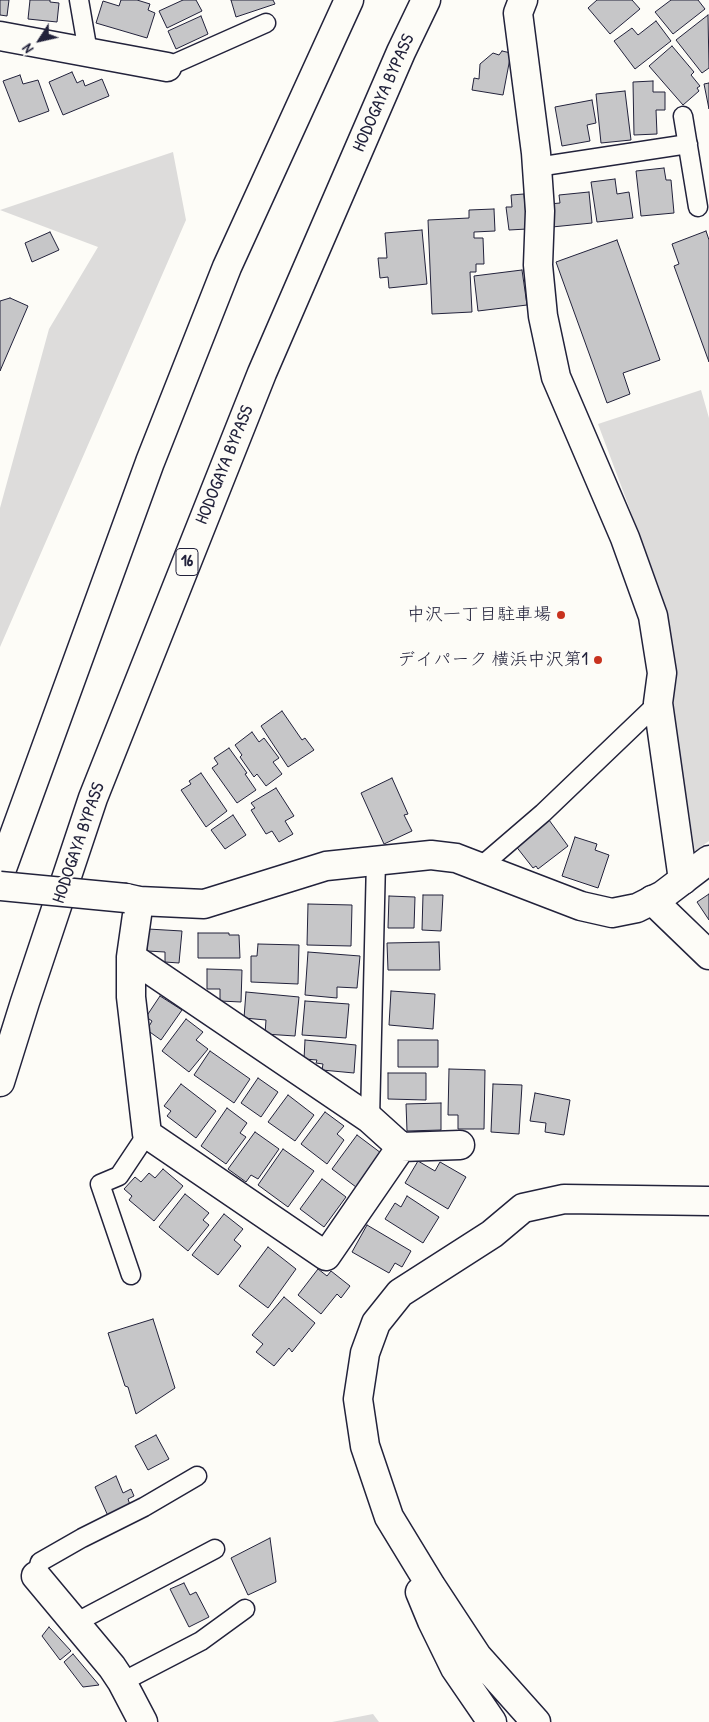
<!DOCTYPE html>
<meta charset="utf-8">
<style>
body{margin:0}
#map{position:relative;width:709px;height:1722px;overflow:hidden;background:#fdfcf7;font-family:"Patrick Hand",sans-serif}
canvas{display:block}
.north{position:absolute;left:15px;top:15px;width:50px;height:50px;-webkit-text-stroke:4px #fdfcf7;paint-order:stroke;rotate:235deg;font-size:14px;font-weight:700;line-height:20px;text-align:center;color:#22223b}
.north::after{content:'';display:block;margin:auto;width:18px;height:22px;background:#22223b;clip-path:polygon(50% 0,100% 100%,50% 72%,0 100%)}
</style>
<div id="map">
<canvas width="709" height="1722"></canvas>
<div class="north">N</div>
</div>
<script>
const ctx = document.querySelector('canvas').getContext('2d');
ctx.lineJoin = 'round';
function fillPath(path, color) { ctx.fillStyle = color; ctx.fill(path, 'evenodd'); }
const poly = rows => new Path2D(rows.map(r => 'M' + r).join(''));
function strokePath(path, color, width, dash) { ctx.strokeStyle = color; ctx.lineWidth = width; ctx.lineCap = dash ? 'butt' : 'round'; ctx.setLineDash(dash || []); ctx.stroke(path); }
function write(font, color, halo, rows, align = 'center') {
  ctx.font = font + ' "Patrick Hand","Klee One",sans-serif'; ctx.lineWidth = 4.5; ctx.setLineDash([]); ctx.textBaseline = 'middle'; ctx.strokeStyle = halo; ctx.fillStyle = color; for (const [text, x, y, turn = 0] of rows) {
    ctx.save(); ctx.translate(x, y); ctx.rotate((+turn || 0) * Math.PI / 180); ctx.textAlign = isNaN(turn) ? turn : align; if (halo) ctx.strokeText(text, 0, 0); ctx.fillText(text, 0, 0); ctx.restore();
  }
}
fillPath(poly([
 [173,152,186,220,0,647,0,508,49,329,98,247,0,210],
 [701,390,709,418,709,841,695,851,672,707,677,678,662,595,598,424],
 [373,1714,379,1722,332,1722]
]), '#dddcdb');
const building = poly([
 [0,0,9,0,7,16,0,15,0,0],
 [30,0,50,0,50,2,59,3,57,22,28,19,30,0],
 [121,0,137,0,150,4,148,10,155,13,147,38,96,23,103,1,119,6,121,0],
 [183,0,196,0,202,11,167,28,159,11,183,0],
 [231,0,273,0,275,4,236,17,231,0],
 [597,0,632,0,640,9,610,34,588,8,597,0],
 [671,0,698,0,705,9,673,34,655,12,671,0],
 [708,15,709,68,702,73,676,40,708,15],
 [201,16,208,34,176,49,168,31,201,16],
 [656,21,671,41,635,69,614,41,632,28,638,35,656,21],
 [672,46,694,72,691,75,700,86,697,88,699,91,683,105,649,66,672,46],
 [502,51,511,53,503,95,472,90,474,78,479,79,480,64,493,53,499,55,502,51],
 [72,72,77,83,83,80,85,86,102,79,109,96,63,115,49,82,72,72],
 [20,75,23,84,38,80,49,111,19,122,3,81,20,75],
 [653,81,653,92,665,92,665,110,656,110,657,134,634,135,633,82,653,81],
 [709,83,709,109,704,84,709,83],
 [625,91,631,140,601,143,596,94,625,91],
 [592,100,596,123,587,125,590,141,562,146,555,107,592,100],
 [664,168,666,180,671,180,674,213,641,216,636,171,664,168],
 [615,179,617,194,629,192,633,218,597,222,591,182,615,179],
 [589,192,592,223,552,227,549,204,560,203,559,195,589,192],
 [524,194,527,229,509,230,506,207,512,207,511,195,524,194],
 [494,209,495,231,474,232,474,238,483,238,484,264,476,264,476,272,470,272,472,312,432,314,428,220,469,218,469,210,494,209],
 [422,230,427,284,389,288,388,277,380,278,378,258,387,258,385,233,422,230],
 [706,231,709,240,709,362,674,266,679,264,672,244,706,231],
 [50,232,59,250,32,262,25,243,50,232],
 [617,240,660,360,623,373,630,394,607,403,556,262,617,240],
 [522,270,527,305,478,311,474,276,522,270],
 [10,298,28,306,0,371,0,301,10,298],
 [282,711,302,740,305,738,314,750,288,767,261,726,282,711],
 [252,732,259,742,264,738,279,758,273,762,282,774,266,786,257,774,254,777,240,757,242,755,235,745,252,732],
 [229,748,247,773,245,774,256,790,237,803,212,768,218,764,214,758,229,748],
 [201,773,227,811,206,827,181,790,191,784,189,781,201,773],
 [392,778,408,814,404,815,412,831,384,844,361,793,392,778],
 [276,788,294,816,285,821,293,834,279,842,272,831,266,834,251,810,255,808,251,803,276,788],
 [233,815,246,835,225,849,211,830,233,815],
 [549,820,568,846,538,869,536,866,533,868,515,845,549,820],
 [575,837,597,844,595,850,609,855,598,888,562,876,575,837],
 [709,894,709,920,697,902,709,894],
 [423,895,443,895,441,931,422,930,423,895],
 [389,896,415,897,414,928,388,928,389,896],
 [308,904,352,905,351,946,307,945,308,904],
 [148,929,182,931,179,963,165,962,165,952,147,951,148,929],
 [198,933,229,933,229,935,239,935,240,958,198,958,198,933],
 [439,942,440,970,388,970,387,943,439,942],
 [258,944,299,945,298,984,251,982,251,956,257,956,258,944],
 [308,952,360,956,357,988,337,987,337,998,305,995,308,952],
 [207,969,242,970,241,1002,220,1001,220,989,207,989,207,969],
 [391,991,435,994,433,1029,389,1025,391,991],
 [246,992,299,997,295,1036,265,1034,266,1020,244,1018,246,992],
 [160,996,182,1010,161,1040,147,1030,152,1021,146,1017,160,996],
 [305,1001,349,1004,346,1038,302,1035,305,1001],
 [186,1019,203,1032,196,1040,208,1049,189,1072,162,1051,186,1019],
 [305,1040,356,1045,354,1073,322,1070,323,1064,316,1063,317,1060,304,1059,305,1040],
 [398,1040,438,1040,438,1067,398,1067,398,1040],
 [210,1051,250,1079,234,1103,194,1075,210,1051],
 [449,1069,485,1070,484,1129,458,1129,458,1115,448,1115,449,1069],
 [388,1073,426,1073,426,1100,388,1099,388,1073],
 [258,1078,278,1092,261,1117,241,1103,258,1078],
 [181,1084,216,1111,196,1138,167,1116,171,1111,164,1106,181,1084],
 [493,1084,522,1085,519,1134,491,1132,493,1084],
 [535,1093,570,1100,564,1135,545,1132,546,1123,530,1121,535,1093],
 [288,1095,314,1115,295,1141,268,1122,288,1095],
 [441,1103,441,1130,407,1131,406,1104,441,1103],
 [227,1108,247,1123,240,1133,246,1137,226,1164,201,1146,227,1108],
 [325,1112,344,1126,337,1134,344,1140,327,1164,301,1144,325,1112],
 [255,1132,279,1149,258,1179,251,1175,246,1182,228,1169,255,1132],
 [357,1135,381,1153,356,1187,332,1169,357,1135],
 [283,1149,314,1171,288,1207,258,1185,283,1149],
 [418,1161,435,1171,440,1162,466,1177,448,1209,405,1183,418,1161],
 [163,1169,183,1186,154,1221,129,1200,132,1196,124,1189,135,1177,141,1182,149,1173,155,1178,163,1169],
 [322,1179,346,1197,324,1227,300,1209,322,1179],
 [185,1194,209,1213,203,1220,209,1225,188,1251,159,1227,185,1194],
 [407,1196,439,1217,423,1243,385,1219,395,1203,401,1207,407,1196],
 [224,1214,243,1229,234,1240,241,1246,218,1275,192,1255,224,1214],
 [367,1225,411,1251,402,1267,395,1263,389,1273,352,1252,367,1225],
 [268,1247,296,1269,268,1308,239,1286,268,1247],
 [318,1269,327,1276,331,1271,350,1286,341,1298,337,1294,321,1314,298,1295,318,1269],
 [284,1297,315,1323,292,1352,289,1348,274,1366,256,1352,263,1344,252,1335,284,1297],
 [153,1319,175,1388,136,1414,128,1387,125,1386,108,1333,153,1319],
 [156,1435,169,1459,148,1470,135,1446,156,1435],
 [116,1476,123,1493,131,1489,134,1496,128,1499,130,1505,108,1516,95,1487,116,1476],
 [270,1538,276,1582,248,1595,231,1558,270,1538],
 [184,1583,190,1595,196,1592,209,1617,189,1627,170,1589,184,1583],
 [49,1627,71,1651,60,1660,42,1636,49,1627],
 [73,1654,99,1685,83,1687,64,1662,73,1654]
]);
fillPath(building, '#c6c6c8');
strokePath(building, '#22223b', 1);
const service = poly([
 [79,0,88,52],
 [167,67,266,23],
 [683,116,698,207],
 [537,167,688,144],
 [479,868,543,813,658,703],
 [370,1119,376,860],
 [131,1275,100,1184,119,1176,147,1134],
 [36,1576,40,1562,82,1538,144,1507,197,1476],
 [75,1623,215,1549],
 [122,1682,201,1641,245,1609]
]);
const minor = poly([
 [523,0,518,13,536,153,540,211,538,265,543,316,556,377,625,538,653,616,662,673,658,703,683,880],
 [0,36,167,67],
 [652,900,709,955],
 [139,901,131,957,370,1119,401,1147,460,1145],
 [131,957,131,997,147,1134,326,1256,401,1147],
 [36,1576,112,1667,122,1682,143,1722],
 [420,1592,432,1621,455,1668,492,1722],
 [536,1722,477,1656,431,1586,389,1517,365,1446,358,1399,365,1353,376,1323,400,1293,492,1234,523,1208,564,1199,709,1201]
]);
const tertiary = poly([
 [126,898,139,901,204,904,326,866,431,855,456,858,581,906,612,913,637,908,663,895,709,860]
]);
const motorway = poly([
 [0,874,150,462,227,267,349,0],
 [0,1082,25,1002,93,798,262,373,401,52,426,0]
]);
strokePath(service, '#22223b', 21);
strokePath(minor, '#22223b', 31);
strokePath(tertiary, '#22223b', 31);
strokePath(motorway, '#22223b', 31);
strokePath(service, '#fdfcf7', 18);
strokePath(minor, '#fdfcf7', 28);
strokePath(tertiary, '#fdfcf7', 28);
strokePath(motorway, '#fdfcf7', 28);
const tertiaryBridge = poly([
 [0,886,126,898]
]);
strokePath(tertiaryBridge, '#22223b', 31, []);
strokePath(tertiaryBridge, '#fdfcf7', 28);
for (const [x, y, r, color] of [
 [561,615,5,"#c8321e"],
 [598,660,5,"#c8321e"]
]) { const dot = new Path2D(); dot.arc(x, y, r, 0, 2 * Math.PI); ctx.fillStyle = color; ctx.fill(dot); strokePath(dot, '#fdfcf7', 2); }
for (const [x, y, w] of [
 [187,562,22]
]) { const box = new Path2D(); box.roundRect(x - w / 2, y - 13.5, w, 27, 4); ctx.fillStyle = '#fdfcf7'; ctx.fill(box); strokePath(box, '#22223b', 1); }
write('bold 16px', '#22223b', null, [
 ["16",187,562]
]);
write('18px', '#22223b', '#fdfcf7', [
 ["HODOGAYA BYPASS",384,93,-66],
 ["HODOGAYA BYPASS",225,465,-68],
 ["HODOGAYA BYPASS",79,843,-71]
]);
write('18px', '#22223b', '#fdfcf7', [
 ["中沢一丁目駐車場",551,615],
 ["デイパーク 横浜中沢第1",588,660]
], 'right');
</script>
